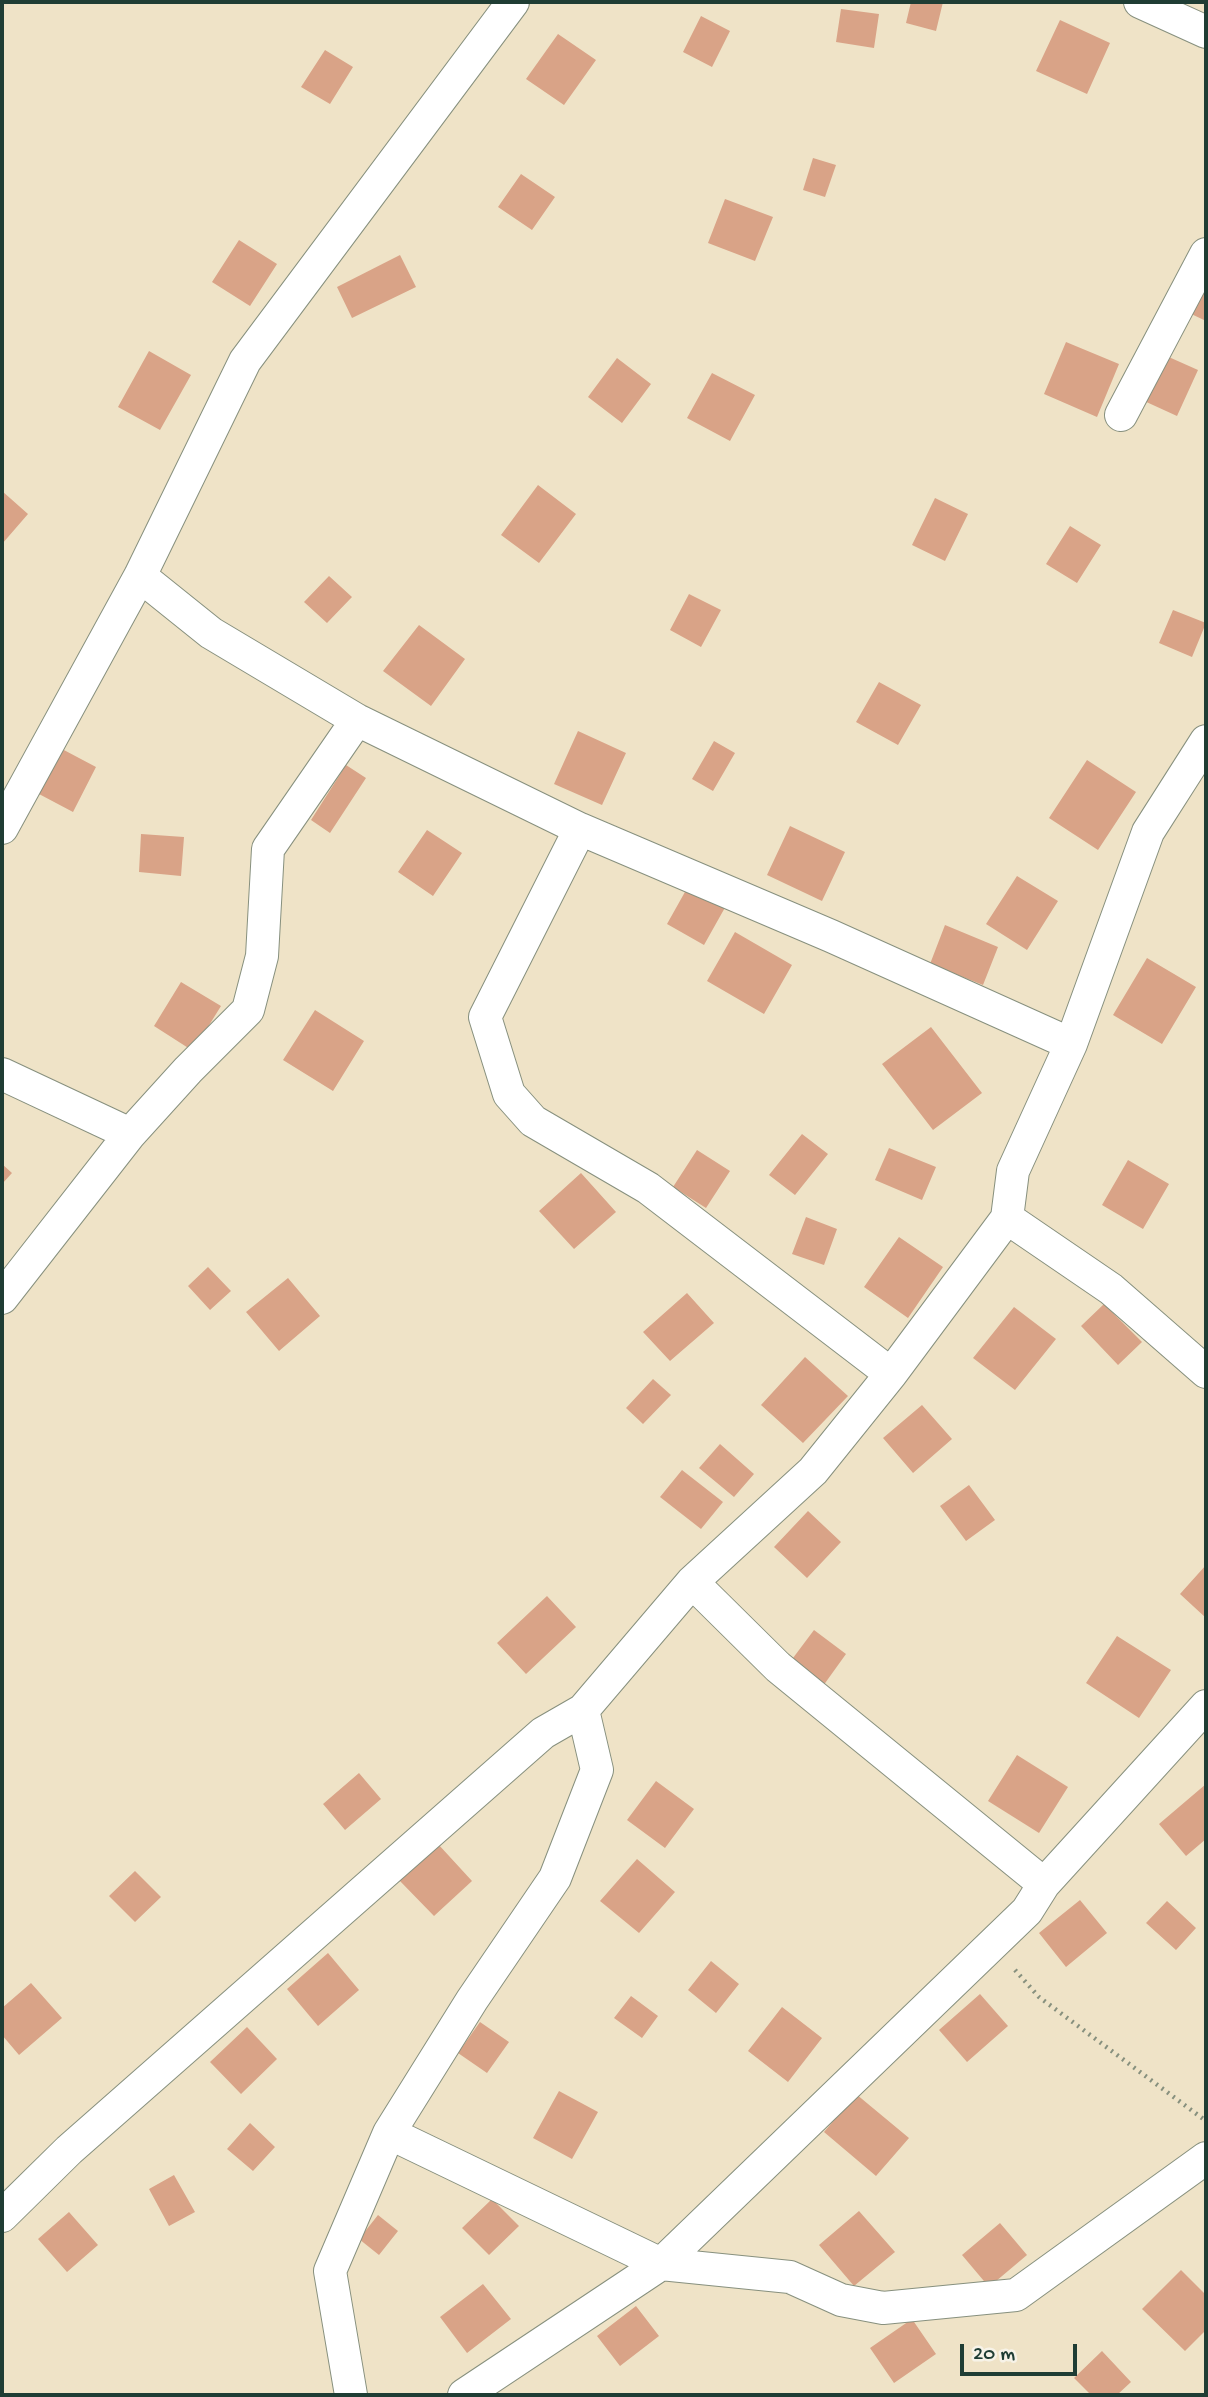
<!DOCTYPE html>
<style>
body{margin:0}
#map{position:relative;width:1208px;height:2397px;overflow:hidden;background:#efe3c7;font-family:"Gochi Hand",sans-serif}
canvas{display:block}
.frame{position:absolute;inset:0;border:4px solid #1f3d34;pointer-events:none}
.scale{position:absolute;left:960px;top:2344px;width:117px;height:32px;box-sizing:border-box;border:4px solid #1f3d34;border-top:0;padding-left:9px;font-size:21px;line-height:24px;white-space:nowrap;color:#1f3d34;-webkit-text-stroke:5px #f7f3e8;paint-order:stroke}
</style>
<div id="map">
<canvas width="1208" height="2397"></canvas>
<div class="frame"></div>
<div class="scale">20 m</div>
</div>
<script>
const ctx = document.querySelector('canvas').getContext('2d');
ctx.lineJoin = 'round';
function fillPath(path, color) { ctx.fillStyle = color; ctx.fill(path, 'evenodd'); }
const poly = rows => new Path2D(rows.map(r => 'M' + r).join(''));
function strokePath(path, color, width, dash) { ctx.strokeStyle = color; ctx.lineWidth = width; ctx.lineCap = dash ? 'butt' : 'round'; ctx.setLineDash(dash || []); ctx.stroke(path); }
fillPath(poly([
 [911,2,943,2,936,31,906,23],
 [841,9,879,14,874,48,836,42],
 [701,16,730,31,712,67,683,52],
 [1060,20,1110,43,1087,94,1036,71],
 [558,34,596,60,564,105,526,79],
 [325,50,353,67,330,104,301,87],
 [813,158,836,165,825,197,803,190],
 [521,174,555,197,532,230,498,207],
 [725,199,773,217,755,261,708,243],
 [239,240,277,264,250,306,212,282],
 [400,255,416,287,352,318,337,287],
 [1206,268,1206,321,1185,311],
 [1066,342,1119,364,1097,417,1044,394],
 [149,351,191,375,160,430,118,407],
 [1162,354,1198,370,1177,416,1142,400],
 [617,358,651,384,622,423,588,397],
 [712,373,755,395,730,441,687,418],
 [538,485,576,514,539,563,501,535],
 [2,491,28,514,2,544],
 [935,498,968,514,945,561,912,545],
 [1070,526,1101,545,1077,583,1046,564],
 [329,576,352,597,327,623,304,602],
 [689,594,721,610,701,647,670,630],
 [1173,610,1206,623,1192,657,1159,643],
 [419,625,465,659,431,706,383,671],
 [879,682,921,705,898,745,856,722],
 [578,731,626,753,602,805,554,784],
 [714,741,735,753,713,791,692,779],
 [62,749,96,767,73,812,39,794],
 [1087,760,1136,792,1098,850,1049,818],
 [346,765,366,778,330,833,311,820],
 [790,826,845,852,822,901,767,875],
 [427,830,462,853,433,896,398,872],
 [141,834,184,837,181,876,139,872],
 [1017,876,1058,901,1027,950,986,924],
 [690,883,727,904,704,945,667,924],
 [945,925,998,947,983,985,930,964],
 [735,932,792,965,764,1014,707,981],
 [1147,958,1196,987,1162,1044,1113,1015],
 [181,982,221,1006,193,1051,154,1026],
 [315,1010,364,1041,333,1091,283,1060],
 [931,1027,982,1093,933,1130,882,1064],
 [802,1134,828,1154,795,1195,769,1175],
 [889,1148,936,1167,922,1200,875,1180],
 [697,1150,730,1171,706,1208,673,1187],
 [1128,1160,1169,1184,1143,1229,1102,1205],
 [2,1164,12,1173,2,1184],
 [581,1173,616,1212,574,1249,539,1211],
 [806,1217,837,1229,824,1265,792,1254],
 [899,1237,943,1267,908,1318,864,1287],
 [208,1267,231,1291,210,1310,188,1286],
 [288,1278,320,1316,279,1351,246,1312],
 [687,1293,714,1323,670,1361,643,1332],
 [1104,1304,1142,1342,1118,1365,1081,1326],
 [1014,1307,1056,1339,1015,1390,973,1358],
 [805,1357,848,1396,803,1443,761,1405],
 [653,1379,671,1395,643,1424,626,1408],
 [922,1405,952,1439,913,1473,883,1438],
 [720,1444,754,1474,734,1497,699,1468],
 [682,1470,723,1502,701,1529,660,1497],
 [969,1485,995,1520,966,1541,940,1506],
 [808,1511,841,1542,807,1578,774,1547],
 [1206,1565,1206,1618,1180,1594],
 [547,1596,576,1627,526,1674,497,1643],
 [814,1630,846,1654,823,1686,790,1662],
 [1117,1636,1171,1670,1139,1718,1086,1683],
 [1017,1755,1068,1787,1039,1833,988,1801],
 [359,1773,381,1799,345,1830,323,1804],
 [656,1781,694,1809,665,1848,627,1820],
 [1206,1784,1206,1839,1186,1856,1159,1824],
 [438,1844,472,1881,434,1916,399,1880],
 [637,1859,675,1892,639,1933,600,1901],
 [135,1871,161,1897,135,1922,109,1896],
 [1080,1900,1107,1933,1066,1967,1039,1933],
 [1167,1901,1196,1928,1176,1950,1146,1923],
 [328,1953,359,1990,318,2026,287,1989],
 [711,1961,739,1984,716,2013,688,1990],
 [31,1983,62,2018,19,2055,2,2035,2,2008],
 [980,1994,1008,2026,967,2062,939,2030],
 [631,1996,658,2016,642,2038,614,2018],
 [782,2007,822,2038,788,2082,748,2051],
 [480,2022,509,2042,487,2073,458,2053],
 [247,2027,277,2059,241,2094,210,2062],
 [559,2091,598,2112,572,2159,533,2138],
 [856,2094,909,2138,876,2176,824,2132],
 [250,2123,275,2147,253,2171,227,2149],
 [174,2175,195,2212,169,2226,149,2189],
 [492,2199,519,2226,489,2255,462,2228],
 [859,2211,895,2252,854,2286,819,2245],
 [69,2212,98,2245,67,2272,38,2239],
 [378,2215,398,2231,379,2255,359,2239],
 [1000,2223,1027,2255,989,2287,962,2255],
 [1181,2270,1206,2295,1206,2330,1185,2351,1142,2309],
 [483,2284,511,2319,467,2353,440,2317],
 [636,2306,659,2336,620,2366,597,2336],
 [912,2319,936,2354,894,2383,870,2348],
 [1102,2351,1131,2382,1117,2395,1091,2395,1074,2378]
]), '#d9a387');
const minor = poly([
 [1140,2,1206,32],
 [1121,415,1206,254],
 [140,576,211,633,357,720,580,829,831,936,1071,1044],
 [2,828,140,576,245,361,513,2],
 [580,829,485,1017,509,1094,533,1121,648,1188,891,1374],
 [2,1074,130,1134],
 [1007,1218,1111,1289,1206,1372],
 [2,1298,130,1134,188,1070,248,1010,262,956,268,849,357,720],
 [692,1582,778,1667,1044,1884],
 [389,2133,472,2000,555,1878,597,1770,583,1710],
 [2,2216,69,2150,543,1733,583,1710,692,1582,813,1471,891,1374,1007,1218,1013,1171,1071,1044,1148,832,1206,741],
 [351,2395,330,2271,389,2133,661,2264,790,2277,841,2300,883,2308,1016,2295,1206,2158],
 [464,2395,661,2264,1027,1911,1044,1884,1206,1706]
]);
strokePath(minor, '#87907e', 34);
strokePath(poly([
 [1015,1970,1039,1997,1206,2121]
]), '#87907e', 4.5, [2, 5]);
strokePath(minor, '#fff', 32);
</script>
